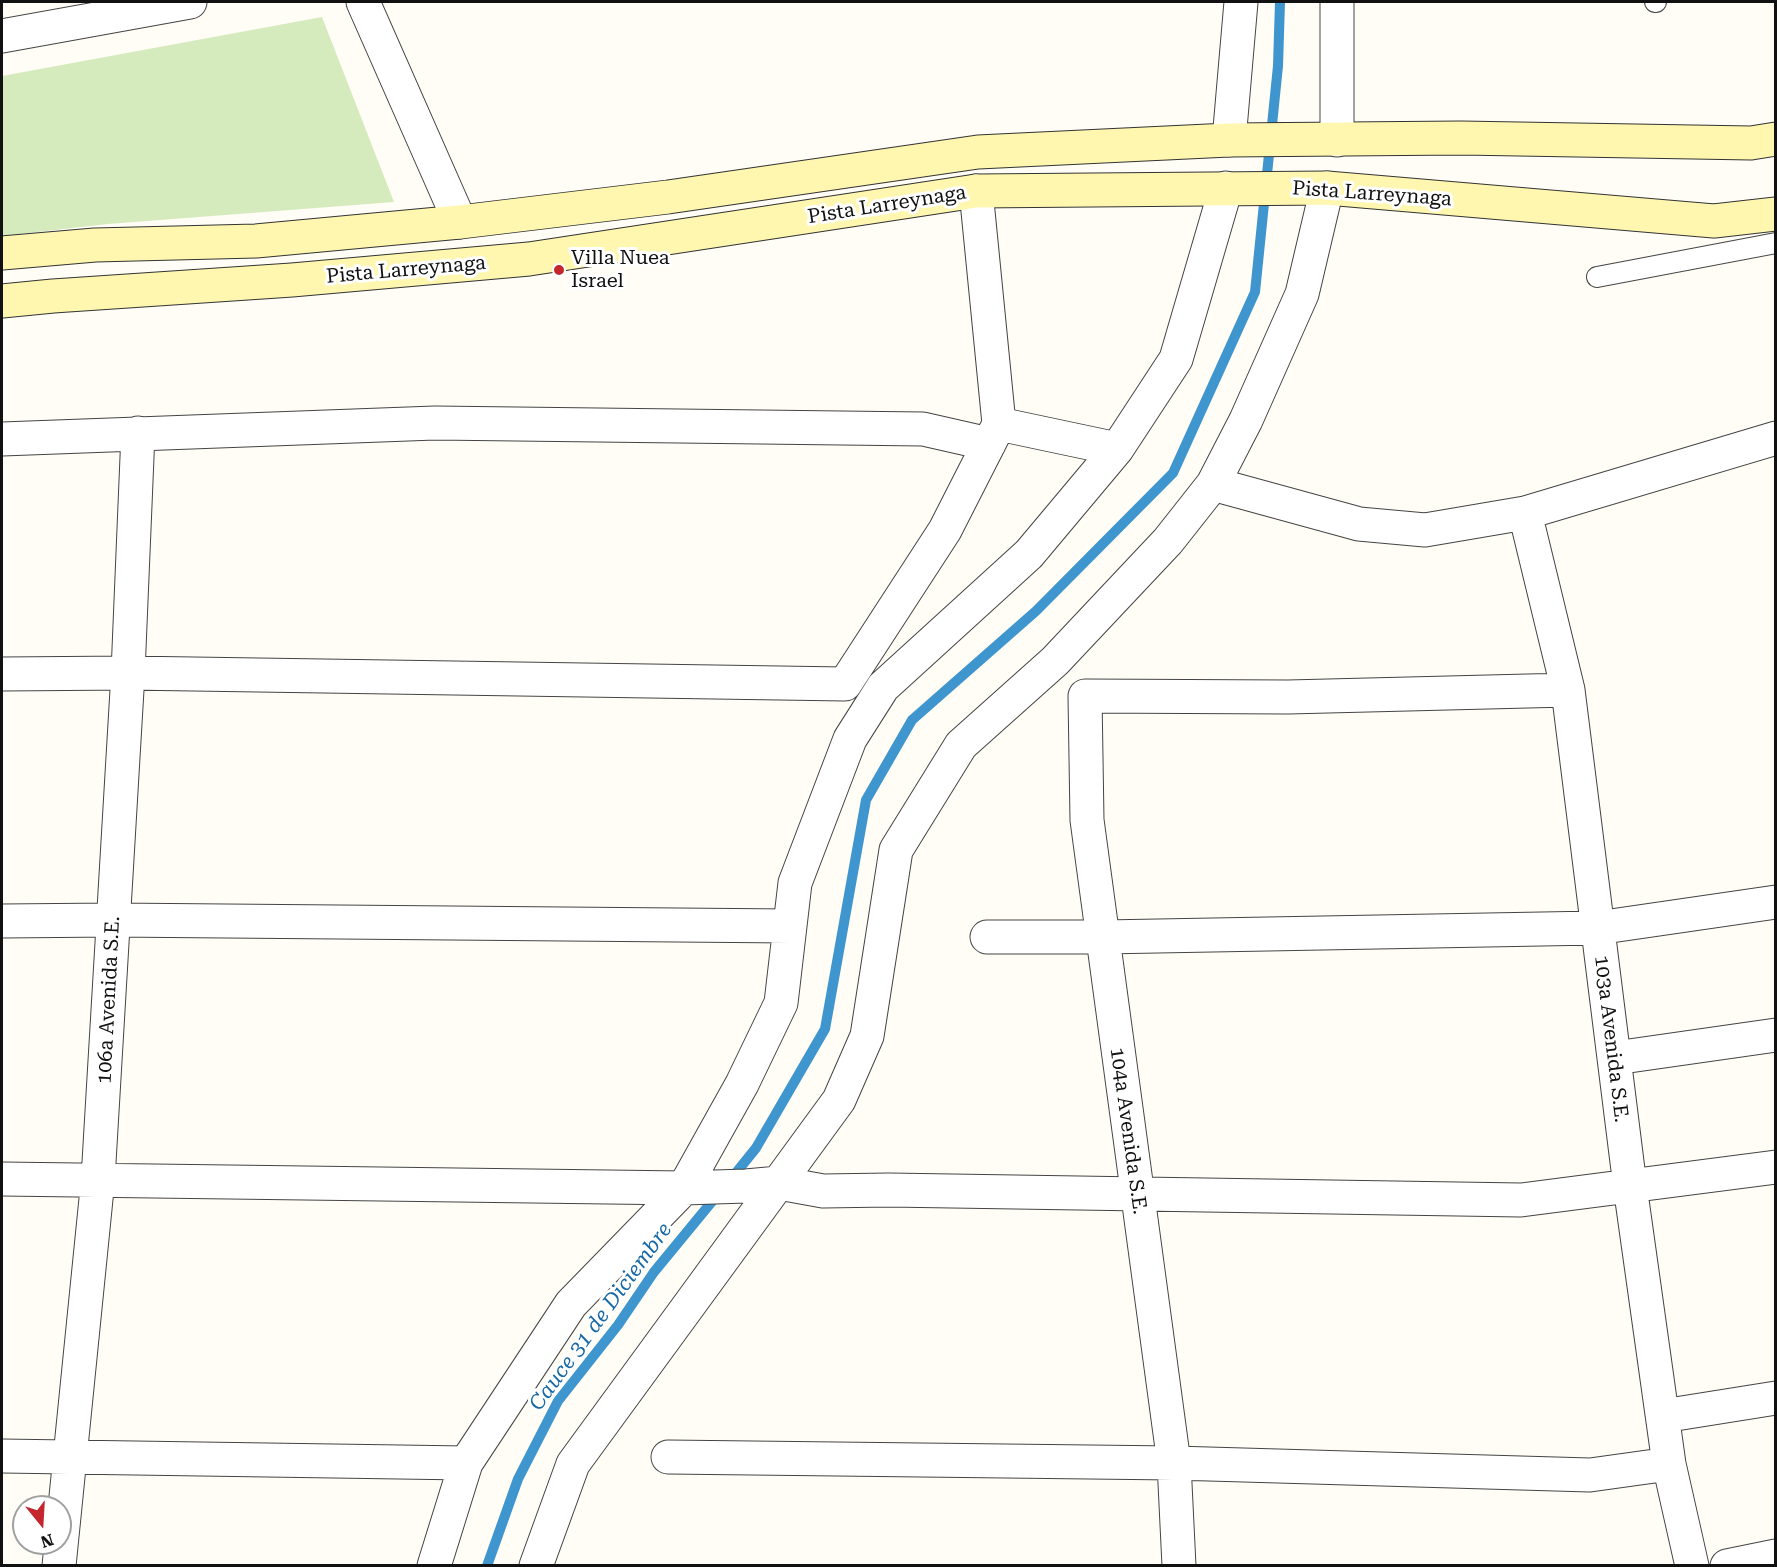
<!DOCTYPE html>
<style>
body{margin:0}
#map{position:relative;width:1777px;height:1567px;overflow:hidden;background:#fffdf5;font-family:"Roboto Serif",serif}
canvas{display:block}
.frame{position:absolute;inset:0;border:3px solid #111;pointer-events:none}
.north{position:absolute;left:12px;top:1495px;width:60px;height:60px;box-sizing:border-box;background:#fff;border:2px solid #a0a0a0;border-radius:50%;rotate:162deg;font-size:16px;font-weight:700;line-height:24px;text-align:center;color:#111}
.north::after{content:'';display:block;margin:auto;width:21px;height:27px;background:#c4262e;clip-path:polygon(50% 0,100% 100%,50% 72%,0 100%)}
</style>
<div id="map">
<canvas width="1777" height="1567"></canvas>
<div class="frame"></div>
<div class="north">N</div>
</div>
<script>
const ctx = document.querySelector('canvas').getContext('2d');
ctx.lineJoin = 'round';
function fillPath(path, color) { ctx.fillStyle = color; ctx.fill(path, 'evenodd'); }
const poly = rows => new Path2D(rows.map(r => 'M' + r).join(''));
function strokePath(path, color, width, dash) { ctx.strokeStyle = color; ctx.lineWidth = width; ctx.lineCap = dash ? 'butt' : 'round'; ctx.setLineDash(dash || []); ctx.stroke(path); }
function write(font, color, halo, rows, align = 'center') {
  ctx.font = font + ' "Roboto Serif",serif'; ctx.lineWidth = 6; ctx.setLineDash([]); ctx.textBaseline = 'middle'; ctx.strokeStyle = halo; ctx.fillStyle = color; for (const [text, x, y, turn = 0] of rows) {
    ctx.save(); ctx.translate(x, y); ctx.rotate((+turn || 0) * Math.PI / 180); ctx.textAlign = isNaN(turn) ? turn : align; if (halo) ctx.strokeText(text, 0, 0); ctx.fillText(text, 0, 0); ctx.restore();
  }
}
fillPath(poly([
 [322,17,394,202,108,224,2,236,2,76]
]), '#d5ebbd');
strokePath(poly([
 [731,1179,756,1148,825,1029,866,800,912,720,1036,611,1173,473,1255,292,1278,66,1280,2],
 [487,1566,518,1479,558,1401,618,1325,654,1272,719,1193]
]), '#3f96cf', 10);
const lane = poly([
 [1655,2,1656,2],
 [1597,277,1776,243]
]);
const street = poly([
 [363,2,460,222],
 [1337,2,1337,140],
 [2,36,190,2],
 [1229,140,1241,2],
 [999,424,1117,449],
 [2,439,435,423,923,429,989,444],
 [1213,484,1359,524,1425,530,1525,513,1776,438],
 [1525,513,1568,690,1630,1186,1669,1464,1692,1566],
 [2,674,128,673,845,684,945,530,999,424,976,191],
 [2,921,113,920,790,926],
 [987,937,1103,937,1597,928,1776,902],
 [1615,1058,1776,1035],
 [2,1179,684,1188,746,1186,779,1183,823,1191,889,1190,1521,1200,1776,1167],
 [1663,1416,1776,1398],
 [2,1456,466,1463],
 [668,1457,1174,1463,1590,1475,1669,1464],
 [59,1566,98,1179,128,673,138,433],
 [434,1566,466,1463,571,1304,684,1188,742,1084,781,1003,795,883,850,739,883,687,1029,554,1117,449,1176,359,1226,188],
 [536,1566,573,1464,839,1100,867,1036,896,850,961,745,1055,661,1168,541,1213,484,1246,420,1302,294,1327,188],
 [1179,1566,1174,1463,1087,820,1085,696,1288,697,1568,690],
 [1727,1566,1776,1556]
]);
const secondary = poly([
 [2,253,95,245,256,241,460,222,668,197,978,152,1229,140,1461,138,1751,143,1776,139],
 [2,301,53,296,292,280,529,259,976,191,1327,188,1714,221,1776,214]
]);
strokePath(lane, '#444', 22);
strokePath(street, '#444', 35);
strokePath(secondary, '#333', 35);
strokePath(lane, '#fff', 20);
strokePath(street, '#fff', 33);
strokePath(secondary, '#fff6b0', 33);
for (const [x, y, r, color] of [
 [559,270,6,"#c4262e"]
]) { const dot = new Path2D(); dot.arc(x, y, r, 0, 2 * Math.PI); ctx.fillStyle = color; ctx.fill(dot); strokePath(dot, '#fff', 2); }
write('20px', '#111', '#fff', [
 ["Pista Larreynaga",1372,194,4],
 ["Pista Larreynaga",887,205,-9],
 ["Pista Larreynaga",406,270,-5],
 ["106a Avenida S.E.",109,1000,-87],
 ["103a Avenida S.E.",1611,1039,83],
 ["104a Avenida S.E.",1128,1131,82]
]);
write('20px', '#111', '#fff', [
 ["Villa Nuea",571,258],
 ["Israel",571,281]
], 'left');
write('italic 21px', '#1768a6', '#fff', [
 ["Cauce 31 de Diciembre",601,1317,-54]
]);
</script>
